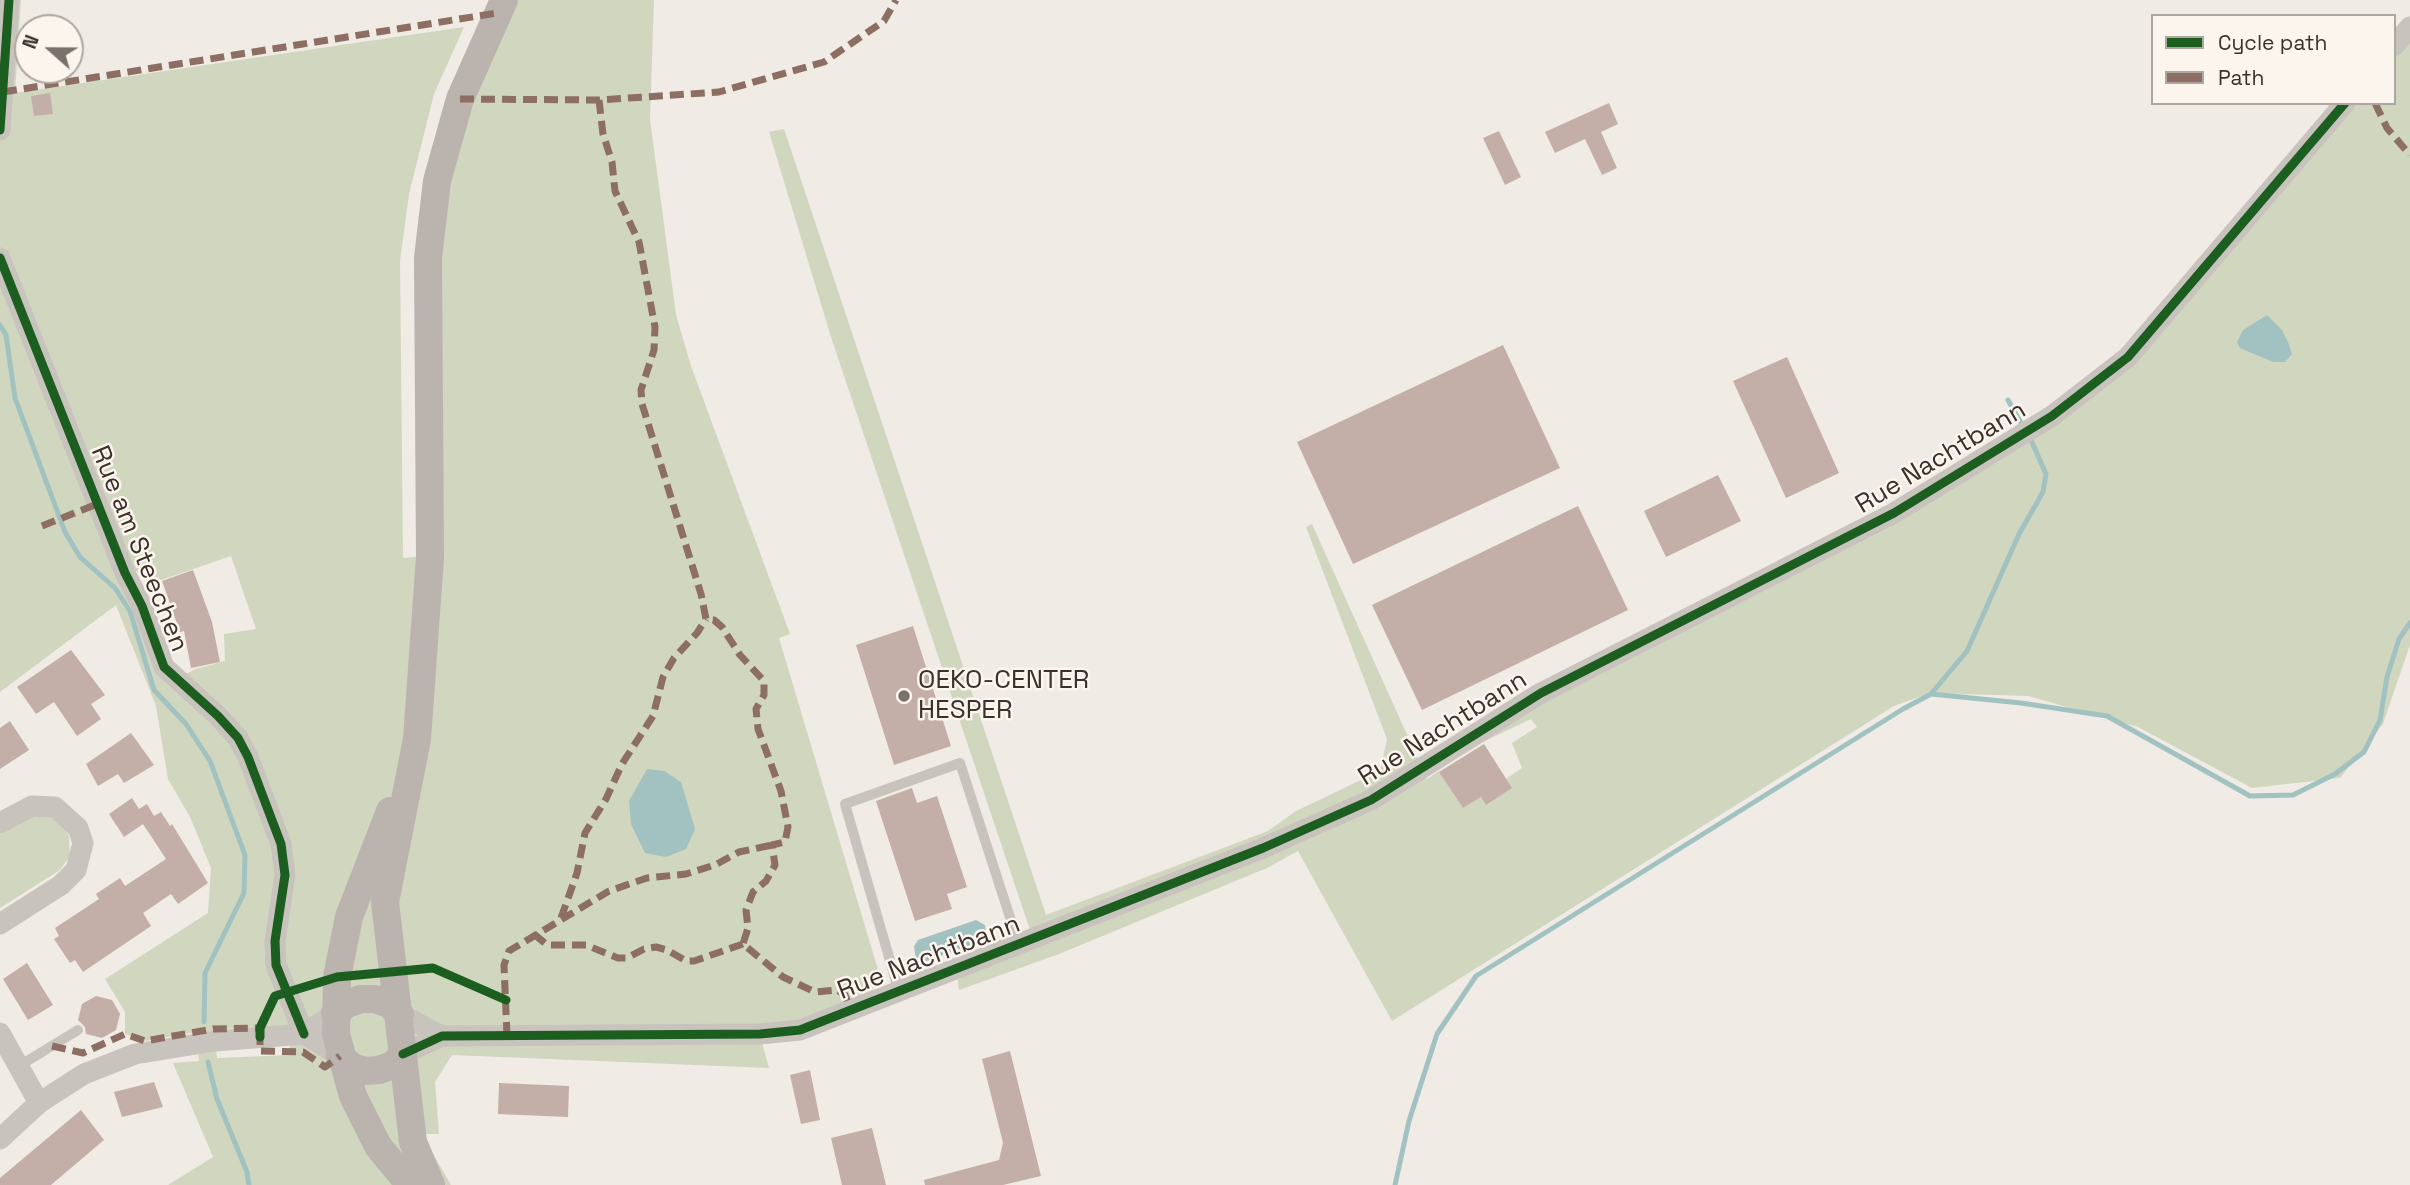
<!DOCTYPE html>
<style>
body{margin:0}
#map{position:relative;width:2410px;height:1185px;overflow:hidden;background:#f0ebe5;font-family:"Space Grotesk",sans-serif}
canvas{display:block}
.legend{position:absolute;left:2151px;top:14px;width:245px;height:91px;box-sizing:border-box;background:#fbf5ee;border:2px solid #aea6a0;margin:0;padding:9px 12px;list-style:none;font-size:21px;color:#3b302b}
.legend li{display:flex;align-items:center;gap:14px;height:35px}
.legend b{width:35px;border:2px solid #aea6a0}
.north{position:absolute;left:14px;top:14px;width:70px;height:70px;box-sizing:border-box;background:#fbf5ee;border:2px solid #aea6a0;border-radius:50%;rotate:291deg;font-size:19px;font-weight:700;line-height:28px;text-align:center;color:#3b302b}
.north::after{content:'';display:block;margin:auto;width:24px;height:32px;background:#7a716c;clip-path:polygon(50% 0,100% 100%,50% 72%,0 100%)}
</style>
<div id="map">
<canvas width="2410" height="1185"></canvas>
<ul class="legend">
<li><b style="height:9px;background:#1b5e20"></b>Cycle path</li>
<li><b style="height:9px;background:#8d6e63"></b>Path</li>
</ul>
<div class="north">N</div>
</div>
<script>
const ctx = document.querySelector('canvas').getContext('2d');
ctx.lineJoin = 'round';
function fillPath(path, color) { ctx.fillStyle = color; ctx.fill(path, 'evenodd'); }
const poly = rows => new Path2D(rows.map(r => 'M' + r).join(''));
function strokePath(path, color, width, dash) { ctx.strokeStyle = color; ctx.lineWidth = width; ctx.lineCap = dash ? 'butt' : 'round'; ctx.setLineDash(dash || []); ctx.stroke(path); }
function write(font, color, halo, rows, align = 'center') {
  ctx.font = font + ' "Space Grotesk",sans-serif'; ctx.lineWidth = 5; ctx.setLineDash([]); ctx.textBaseline = 'middle'; ctx.strokeStyle = halo; ctx.fillStyle = color; for (const [text, x, y, turn = 0] of rows) {
    ctx.save(); ctx.translate(x, y); ctx.rotate((+turn || 0) * Math.PI / 180); ctx.textAlign = isNaN(turn) ? turn : align; if (halo) ctx.strokeText(text, 0, 0); ctx.fillText(text, 0, 0); ctx.restore();
  }
}
fillPath(poly([
 [0,0,21,0,15,93,464,27,434,94,409,194,400,261,403,558,438,555,433,259,443,181,509,0,654,0,650,119,676,315,691,366,790,634,779,638,879,973,872,990,876,1001,760,1035,769,1068,452,1055,435,1082,439,1134,425,1134,426,1142,451,1185,168,1185,213,1157,173,1063,199,1061,196,1032,145,1041,125,1034,125,1012,105,979,208,913,211,868,190,817,168,779,156,706,116,605,0,692],
 [231,556,256,629,224,634,225,661,196,669,175,679,125,574,139,571,161,580],
 [260,1028,289,1035,290,1055,217,1058,214,1029],
 [2410,27,2410,645,2383,724,2340,778,2252,788,2138,727,2028,696,1930,693,1894,706,1392,1021,1298,851,1267,868,1059,954,959,990,956,969,1033,939,831,337,769,132,784,129,1046,915,1268,831,1296,811,1380,771,1387,739,1306,527,1312,524,1427,779,1439,771,1463,808,1481,797,1486,804,1511,788,1506,779,1522,768,1512,743,1537,727,1531,719,1483,742,1477,732,1894,513,2128,357,2345,103,2394,103,2394,46],
 [35,815,51,817,63,826,69,836,70,856,60,870,0,908,0,834,26,817]
]), '#d1d6bf');
fillPath(poly([
 [2267,315,2282,330,2288,342,2292,354,2285,362,2273,362,2240,348,2237,342,2243,330],
 [647,769,664,771,681,782,695,829,686,849,666,857,645,853,631,824,629,801],
 [976,920,985,925,986,932,982,941,924,962,916,960,914,946,918,940]
]), '#a1c2c1');
strokePath(poly([
 [0,325,6,335,15,398,65,532,80,557,115,588,130,611,154,690,186,724,210,761,245,855,244,893,205,973,204,1022],
 [2008,400,2021,423],
 [1931,694,2021,703,2107,716,2250,796,2293,795,2335,774,2364,752,2380,720,2387,677,2399,639,2410,623],
 [208,1062,217,1099,247,1172,249,1185],
 [1395,1185,1409,1121,1437,1034,1476,976,1903,709,1931,694,1967,651,2019,534,2043,492,2046,474,2031,440]
]), '#a1c2c1', 5);
fillPath(poly([
 [50,93,53,114,34,116,31,96],
 [1609,103,1618,124,1601,132,1617,168,1602,175,1585,139,1555,153,1545,132],
 [1499,131,1521,177,1505,185,1483,138],
 [1503,345,1560,468,1353,564,1297,442],
 [1787,357,1839,473,1786,498,1733,381],
 [1718,475,1741,521,1666,557,1644,511],
 [1578,506,1628,610,1422,710,1372,605],
 [193,570,212,622,220,662,191,668,184,631,180,632,162,581],
 [913,626,951,746,894,765,856,645],
 [71,650,105,695,91,704,101,719,77,736,54,702,36,714,17,687],
 [10,721,29,750,0,769,0,728],
 [131,733,154,765,124,783,118,774,98,786,86,764],
 [1484,744,1512,788,1486,805,1481,797,1463,808,1439,772],
 [912,788,917,803,937,796,967,887,947,894,952,909,915,921,876,801],
 [132,798,139,809,147,804,154,816,161,812,170,826,172,824,208,883,178,904,171,894,143,913,151,926,83,972,75,960,70,963,54,939,59,936,55,928,99,899,96,894,120,878,125,886,166,859,143,824,124,837,109,814],
 [27,963,53,1005,28,1020,3,979],
 [96,996,112,1000,120,1014,116,1030,102,1038,86,1034,85,1027,78,1020,82,1004],
 [1010,1051,1041,1176,1003,1185,925,1185,924,1180,999,1160,1003,1143,982,1059],
 [810,1070,820,1120,801,1124,790,1075],
 [154,1082,163,1107,122,1117,114,1092],
 [499,1083,569,1086,568,1117,498,1114],
 [81,1110,104,1140,51,1185,0,1185,0,1178],
 [872,1128,886,1185,842,1185,831,1138]
]), '#c3afa7');
strokePath(poly([
 [899,992,845,804,960,763,1019,945],
 [19,1066,78,1030]
]), '#c9c3be', 10);
strokePath(poly([
 [2394,46,2410,27],
 [0,130,9,0],
 [0,258,125,573,142,606,164,667,218,716,238,738,248,757,281,844,285,875,275,941,276,965,304,1034],
 [0,823,32,806,55,807,78,828,83,843,76,870,61,885,0,924],
 [400,1014,442,1036],
 [0,1033,39,1103],
 [304,1034,340,1056],
 [403,1054,442,1036,760,1034,800,1030,1263,848,1371,800,1541,693,1894,513,2052,416,2128,357,2345,103],
 [0,1139,39,1103,84,1074,135,1054,215,1041,304,1034,335,1013]
]), '#c9c3be', 21);
strokePath(poly([
 [390,811,349,917,337,977,336,1034,353,1096,378,1146,410,1185],
 [335,1013,347,1004,361,999,375,999,389,1004,400,1014],
 [340,1056,351,1066,364,1071,379,1070,393,1065,403,1054],
 [431,1185,413,1142,385,902,417,739,430,557,428,258,437,181,460,99,504,0]
]), '#bab3ae', 28);
strokePath(poly([
 [3,92,497,13],
 [460,99,599,100,719,92,824,62,884,21,896,0],
 [599,100,603,134,612,162,615,191,639,242,655,327,654,350,641,390,642,404,701,594,706,619,714,620,722,627,740,655,764,681,764,695,756,709,758,729,781,791,788,827,785,842,772,845,775,865,766,881,753,892,746,910,748,928,743,944,783,977,815,992,837,990,845,995,851,1011],
 [2375,103,2387,128,2410,155],
 [42,526,97,504],
 [561,918,577,873,585,833,606,799,622,764,653,716,663,677,674,658,697,633,706,619],
 [534,934,547,945,586,945,618,958,627,958,644,949,656,947,667,950,686,961,694,961,743,944],
 [260,1031,260,1051,303,1052,325,1067,340,1056],
 [507,1036,504,965,509,951,609,891,647,878,686,874,715,865,739,852,772,845],
 [52,1046,83,1053,125,1034,145,1041,213,1029,260,1028]
]), '#8d6e63', 7, [14, 7]);
strokePath(poly([
 [0,130,9,0],
 [0,258,125,573,142,606,164,667,218,716,238,738,248,757,281,844,285,875,275,941,276,965,304,1034],
 [260,1037,260,1028,275,996,337,977,433,968,506,1000],
 [403,1054,442,1036,760,1034,800,1030,1263,848,1371,800,1541,693,1894,513,2052,416,2128,357,2345,103]
]), '#1b5e20', 9);
for (const [x, y, r, color] of [
 [904,696,7,"#7a716c"]
]) { const dot = new Path2D(); dot.arc(x, y, r, 0, 2 * Math.PI); ctx.fillStyle = color; ctx.fill(dot); strokePath(dot, '#fbf5ee', 2.5); }
write('26px', '#3b302b', '#fbf5ee', [
 ["Rue Nachtbann",1941,458,-31],
 ["Rue am Steechen",139,549,68],
 ["Rue Nachtbann",1443,729,-32],
 ["Rue Nachtbann",929,958,-21]
]);
write('26px', '#3b302b', '#fbf5ee', [
 ["OEKO-CENTER",918,681],
 ["HESPER",918,711]
], 'left');
</script>
